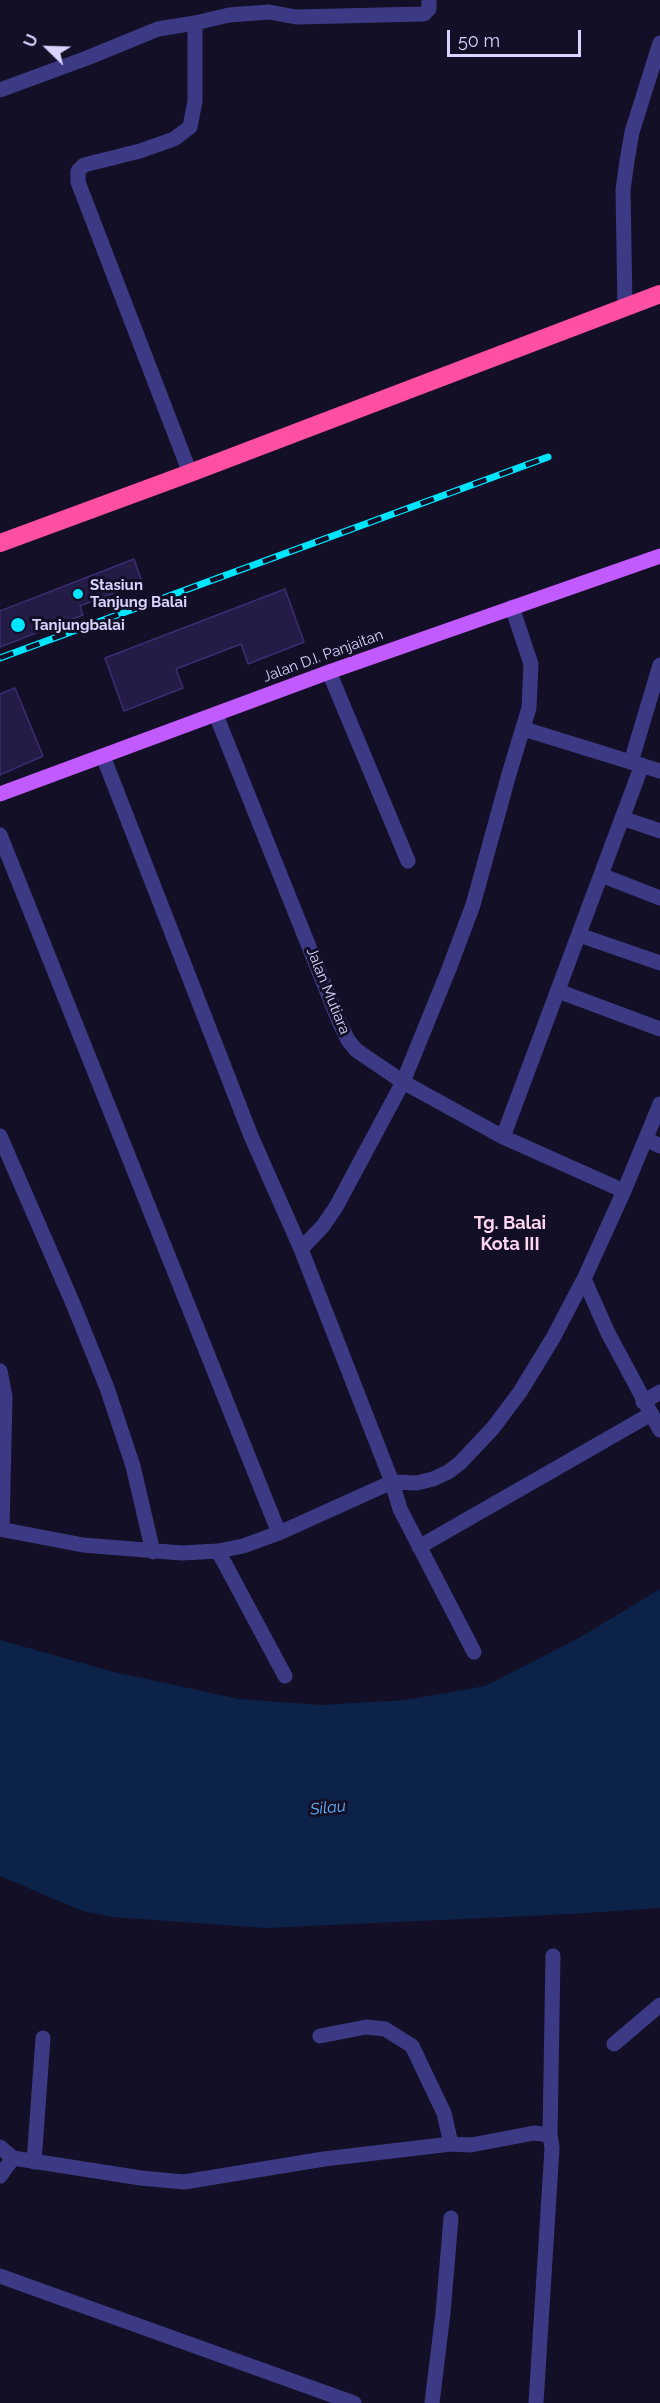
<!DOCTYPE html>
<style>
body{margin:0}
#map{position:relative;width:660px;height:2403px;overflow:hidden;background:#130f26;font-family:Raleway,sans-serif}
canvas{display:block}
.north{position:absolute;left:18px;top:18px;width:60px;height:60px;-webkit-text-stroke:4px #130f26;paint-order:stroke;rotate:293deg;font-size:16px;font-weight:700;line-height:24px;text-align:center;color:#d9d4ff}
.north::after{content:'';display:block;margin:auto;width:21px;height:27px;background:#d9d4ff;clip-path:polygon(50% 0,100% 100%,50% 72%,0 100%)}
.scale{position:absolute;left:447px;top:30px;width:134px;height:27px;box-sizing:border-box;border:3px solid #d9d4ff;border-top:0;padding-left:8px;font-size:18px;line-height:21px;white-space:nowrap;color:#d9d4ff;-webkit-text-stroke:4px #130f26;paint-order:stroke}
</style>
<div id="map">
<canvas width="660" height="2403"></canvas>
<div class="north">U</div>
<div class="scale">50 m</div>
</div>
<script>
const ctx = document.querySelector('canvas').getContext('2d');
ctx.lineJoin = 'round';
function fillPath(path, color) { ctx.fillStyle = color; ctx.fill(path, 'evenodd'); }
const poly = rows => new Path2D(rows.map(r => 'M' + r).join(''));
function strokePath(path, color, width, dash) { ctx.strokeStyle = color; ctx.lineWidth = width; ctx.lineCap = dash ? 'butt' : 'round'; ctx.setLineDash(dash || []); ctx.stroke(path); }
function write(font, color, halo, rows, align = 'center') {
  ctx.font = font + ' Raleway,sans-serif'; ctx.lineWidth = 6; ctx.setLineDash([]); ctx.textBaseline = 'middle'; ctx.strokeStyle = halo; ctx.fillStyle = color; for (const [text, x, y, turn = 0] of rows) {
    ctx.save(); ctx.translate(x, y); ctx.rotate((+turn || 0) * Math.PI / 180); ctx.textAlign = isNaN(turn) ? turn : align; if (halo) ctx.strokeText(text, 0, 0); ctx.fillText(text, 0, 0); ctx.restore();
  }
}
fillPath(poly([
 [660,1589,660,1908,571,1914,266,1928,112,1917,82,1911,0,1876,0,1640,114,1672,239,1699,322,1705,406,1700,485,1686,579,1638]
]), '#0c2248');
const building = poly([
 [134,559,142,582,80,606,83,615,0,647,0,611,134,559],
 [285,589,304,642,248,664,241,644,176,669,183,688,124,711,105,658,285,589],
 [15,688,43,756,0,775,0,694,15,688]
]);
fillPath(building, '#241b47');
strokePath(building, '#3b2d73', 1.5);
strokePath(poly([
 [195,23,229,15,269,12,296,17,424,14,429,9,429,0],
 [0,90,87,58,158,29,195,23,195,101,190,127,174,139,140,151,84,165,78,171,78,182,190,473],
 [625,306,623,190,627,161,632,132,660,43],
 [329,672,408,861],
 [216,715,340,1024,348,1040,356,1050,403,1082,503,1137,624,1191],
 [524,729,660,771],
 [103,756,251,1136,301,1249,392,1482,400,1509,474,1652],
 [631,762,660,665],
 [622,818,660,831],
 [0,835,279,1533],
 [601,875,660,898],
 [579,935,660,963],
 [558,991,660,1029],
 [0,1136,74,1306,107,1388,133,1466,153,1552],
 [503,1137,642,765],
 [646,1139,660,1146],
 [301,1249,323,1226,336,1207,403,1082,449,969,473,905,509,774,529,708,531,664,512,607],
 [584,1279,608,1333,660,1430],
 [0,1371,5,1397,2,1529],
 [643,1402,660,1392],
 [0,1529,83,1545,182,1553,218,1551,243,1546,279,1533,392,1482,417,1483,433,1479,448,1472,460,1463,493,1428,520,1392,553,1338,584,1279,624,1191,660,1104],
 [419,1547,651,1414],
 [218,1551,285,1676],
 [320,2036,366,2027,385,2029,412,2046,444,2113,451,2144],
 [614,2044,660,2005],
 [550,2135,553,1956],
 [0,2147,13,2158],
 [34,2162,43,2038],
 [0,2176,13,2158,141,2178,184,2182,324,2159,451,2144,471,2145,534,2133,550,2135,552,2148,536,2403],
 [0,2276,354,2403],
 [432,2403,443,2313,451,2218]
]), '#3d3a85', 15);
strokePath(poly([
 [0,794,329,672,660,556]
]), '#c25bff', 15);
strokePath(poly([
 [0,543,190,473,660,294]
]), '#ff4fa3', 18);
const rail = poly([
 [0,658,548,457]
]);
strokePath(rail, '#00e5ff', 7);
strokePath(rail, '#130f26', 4.5, [14]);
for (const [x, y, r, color] of [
 [78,594,6,"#00e5ff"],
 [18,625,8,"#00e5ff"]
]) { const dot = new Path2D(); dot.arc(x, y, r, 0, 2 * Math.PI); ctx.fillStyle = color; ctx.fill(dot); strokePath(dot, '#130f26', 2); }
write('bold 15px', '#d9d4ff', '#130f26', [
 ["Stasiun",90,585],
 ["Tanjung Balai",90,602],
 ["Tanjungbalai",32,625]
], 'left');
write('15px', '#d9d4ff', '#130f26', [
 ["Jalan D.I. Panjaitan",323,656,-20],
 ["Jalan Mutiara",328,991,68]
]);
write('italic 16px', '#62b6ff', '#130f26', [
 ["Silau",328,1808,-6]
]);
write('bold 18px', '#ffd6f0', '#130f26', [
 ["Tg. Balai",510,1224],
 ["Kota III",510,1245]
]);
</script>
